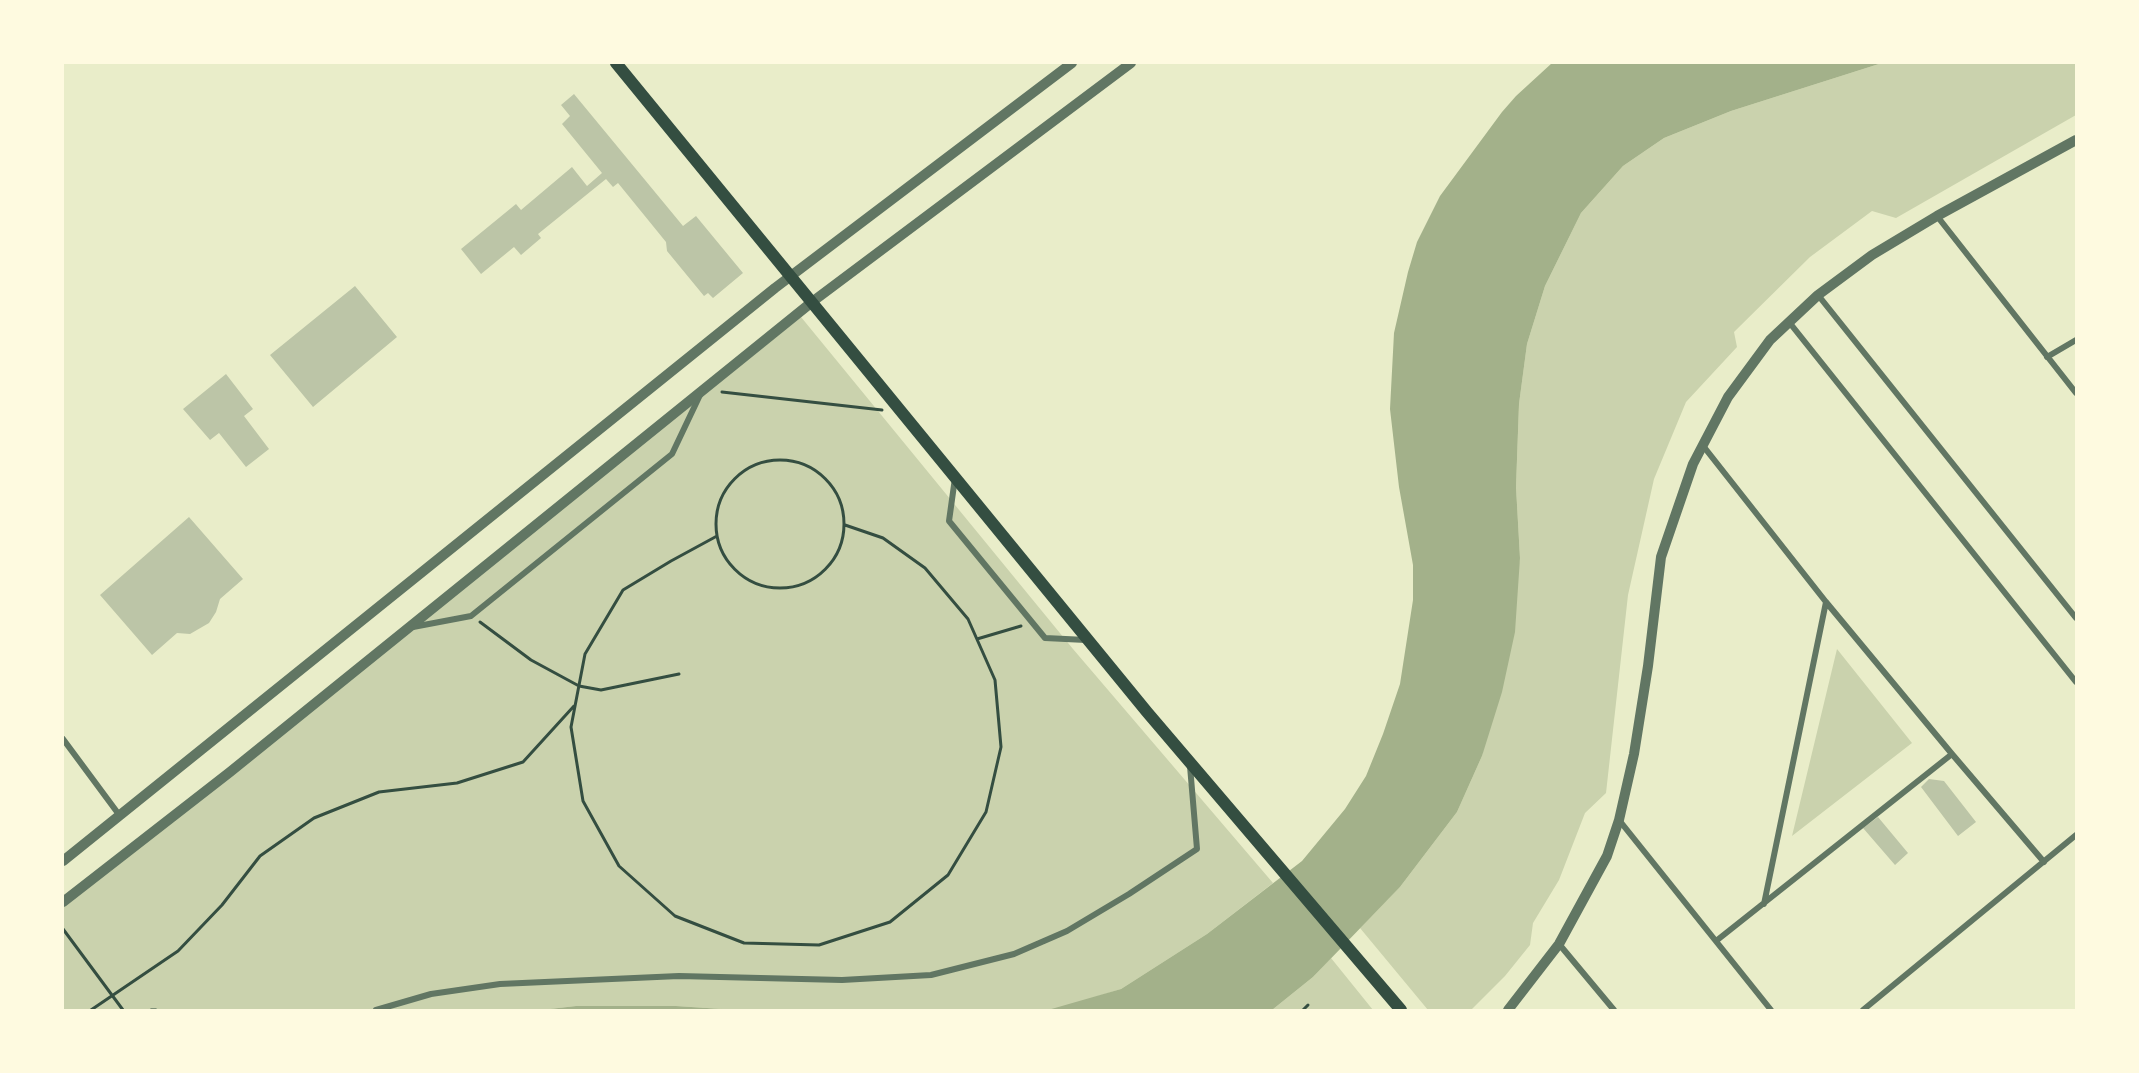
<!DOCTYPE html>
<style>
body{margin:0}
#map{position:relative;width:2139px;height:1073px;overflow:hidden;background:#e9edc9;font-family:Ubuntu,sans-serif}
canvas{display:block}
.frame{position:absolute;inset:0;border:64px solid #fefae0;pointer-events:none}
</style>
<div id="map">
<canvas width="2139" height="1073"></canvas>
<div class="frame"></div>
</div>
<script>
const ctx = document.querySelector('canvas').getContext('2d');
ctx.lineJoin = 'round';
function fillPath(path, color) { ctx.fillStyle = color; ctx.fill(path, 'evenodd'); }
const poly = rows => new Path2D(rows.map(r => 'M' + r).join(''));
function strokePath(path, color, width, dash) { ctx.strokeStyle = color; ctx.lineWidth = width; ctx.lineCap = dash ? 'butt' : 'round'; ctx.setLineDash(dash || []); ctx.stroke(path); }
fillPath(poly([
 [1882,63,2076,63,2076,115,1896,218,1872,211,1810,257,1734,332,1737,347,1686,402,1654,479,1628,595,1606,793,1585,813,1559,880,1533,923,1530,945,1505,976,1471,1010,1428,1010,1360,928,1400,887,1457,812,1482,756,1520,558,1516,487,1519,404,1527,344,1545,286,1581,213,1623,166,1664,138,1731,111],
 [801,317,1073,649,1273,883,1207,934,1121,989,1054,1010,737,1010,676,1006,576,1006,541,1010,63,1010,63,896,429,615],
 [1837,649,1912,743,1792,836],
 [1331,958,1373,1010,1272,1010,1313,977]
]), '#cad2ad');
fillPath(poly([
 [1552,63,1882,63,1731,111,1664,138,1623,166,1581,213,1545,286,1527,344,1519,404,1516,487,1520,558,1515,632,1502,692,1482,756,1457,812,1400,887,1313,977,1272,1010,1048,1010,1121,989,1207,934,1302,861,1345,809,1366,776,1383,734,1400,684,1413,600,1413,565,1399,487,1390,409,1394,333,1408,272,1417,242,1440,196,1502,112,1516,96],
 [576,1006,676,1006,737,1010,541,1010]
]), '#a3b18a');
fillPath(poly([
 [574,94,683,226,696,216,743,273,713,298,708,293,704,296,667,251,666,242,618,183,613,187,606,179,538,234,541,238,521,255,514,247,481,274,461,249,516,204,521,210,572,167,587,186,602,173,562,124,570,116,561,105],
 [355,286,397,337,313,407,270,355],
 [226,374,253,409,244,416,269,449,246,467,219,433,210,440,183,409],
 [189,517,243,579,220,599,216,612,209,623,190,634,177,633,152,655,100,595],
 [1929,779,1944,781,1976,822,1958,836,1921,787],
 [1878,817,1908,853,1895,865,1863,828]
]), '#bcc5a7');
strokePath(poly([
 [722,392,882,410],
 '716 524a64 64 0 1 1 128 0a64 64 0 1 1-128 0Z',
 [717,536,671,561,623,590,585,654,571,727,583,801,619,866,675,916,744,943,819,945,890,922,948,875,986,812,1001,747,995,680,968,619,925,568,883,538,845,525],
 [480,622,531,660,579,686,601,690,679,674],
 [977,639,1021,626],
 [63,929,123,1010],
 [91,1010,178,951,222,905,260,856,314,818,379,792,457,783,523,762,574,706],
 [151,1010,156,1010],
 [1303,1010,1308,1005]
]), '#344e41', 3);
strokePath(poly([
 [1937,216,2076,393],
 [1818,295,2076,618],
 [1789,322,2076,682],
 [2047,357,2076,340],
 [1704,447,1826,602,1952,754,2044,862],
 [955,478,949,521,1045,638,1086,640],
 [413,627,471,616,672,454,700,395],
 [63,739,120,816],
 [1619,820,1771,1010],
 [1764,904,1826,602],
 [1716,941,1952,754],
 [1559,944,1614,1010],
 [376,1010,431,994,500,984,679,976,842,980,931,975,1014,954,1067,931,1129,894,1197,849,1190,766],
 [1863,1010,2076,835]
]), '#617663', 6);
strokePath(poly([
 [63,861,775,288,1072,63],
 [63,902,230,772,812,302,1131,63],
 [1508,1010,1559,944,1607,856,1619,820,1634,754,1648,666,1661,557,1693,464,1728,397,1770,340,1818,295,1872,255,1937,216,2076,140]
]), '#617663', 10);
strokePath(poly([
 [616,63,1147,712,1401,1010]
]), '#344e41', 12);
</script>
